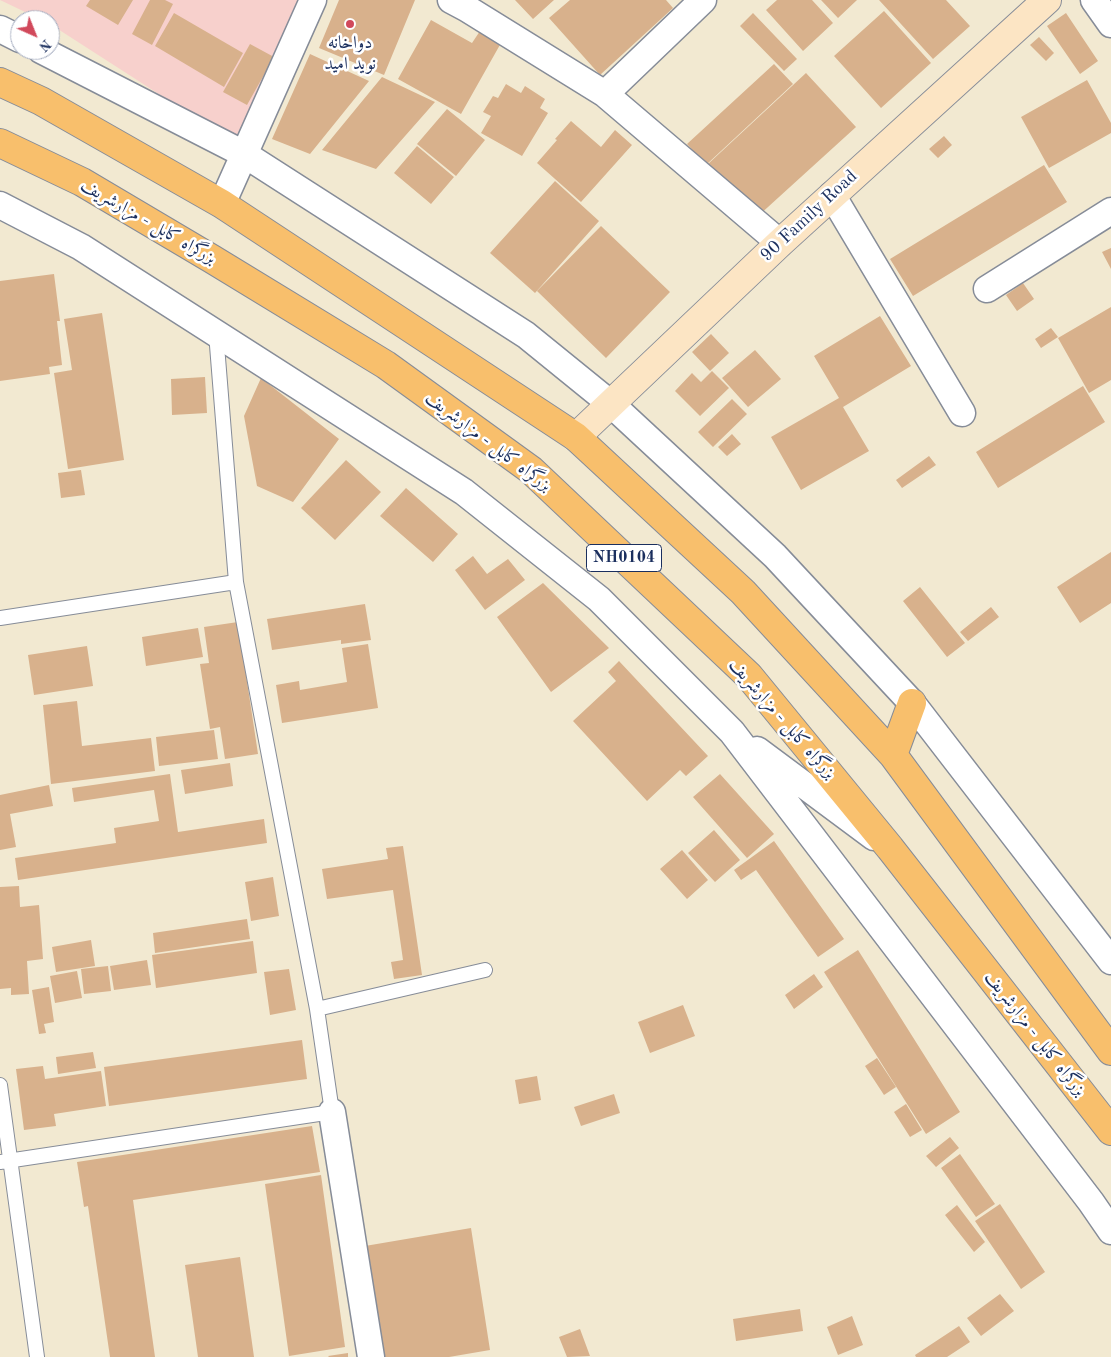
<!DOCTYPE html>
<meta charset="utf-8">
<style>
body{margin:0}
#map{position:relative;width:1111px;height:1357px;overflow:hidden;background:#f2e9d1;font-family:"Old Standard TT",serif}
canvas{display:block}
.north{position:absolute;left:10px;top:10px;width:50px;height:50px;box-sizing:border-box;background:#fff;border:1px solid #a4acbf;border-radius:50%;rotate:136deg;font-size:14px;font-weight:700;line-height:20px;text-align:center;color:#1b2f5e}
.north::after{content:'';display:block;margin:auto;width:18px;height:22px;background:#d1495b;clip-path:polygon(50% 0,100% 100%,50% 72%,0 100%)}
</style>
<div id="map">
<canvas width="1111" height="1357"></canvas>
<div class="north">N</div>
</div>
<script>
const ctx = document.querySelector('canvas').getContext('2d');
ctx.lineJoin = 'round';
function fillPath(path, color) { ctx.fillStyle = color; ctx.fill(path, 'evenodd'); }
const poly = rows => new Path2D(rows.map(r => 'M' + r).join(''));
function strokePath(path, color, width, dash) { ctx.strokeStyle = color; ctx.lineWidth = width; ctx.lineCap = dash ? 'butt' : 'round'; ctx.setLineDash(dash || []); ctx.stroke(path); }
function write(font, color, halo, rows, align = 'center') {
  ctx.font = font + ' "Old Standard TT",Amiri,serif'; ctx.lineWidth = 5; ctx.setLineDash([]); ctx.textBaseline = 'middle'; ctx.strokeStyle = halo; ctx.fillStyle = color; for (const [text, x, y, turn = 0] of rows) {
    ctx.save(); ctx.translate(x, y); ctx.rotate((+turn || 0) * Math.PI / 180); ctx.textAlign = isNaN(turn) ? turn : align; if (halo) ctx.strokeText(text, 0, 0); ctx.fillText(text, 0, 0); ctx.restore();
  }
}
fillPath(poly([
 [0,0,305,0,252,154,50,24,50,20,42,20]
]), '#f7d0cc');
fillPath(poly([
 [90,0,133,0,118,25,86,6],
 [150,0,165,0,173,4,152,45,132,34],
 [339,0,415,0,384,75,319,48],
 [515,0,554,0,533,19],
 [570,0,666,0,673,8,600,75,549,18],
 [777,0,812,0,833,23,803,51,766,10],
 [821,0,857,0,838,18],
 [879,0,946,0,970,26,933,59],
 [884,11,931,63,881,108,834,56],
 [174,13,243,53,224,87,155,46],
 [753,13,797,59,784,71,740,26],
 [1066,13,1098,61,1080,74,1047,26],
 [431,20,472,43,480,31,501,43,461,114,398,79],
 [1039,37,1054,53,1046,61,1030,45],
 [250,44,274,57,247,105,223,92],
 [310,54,369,81,310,154,272,139],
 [774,64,793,84,706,165,687,144],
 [806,73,856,127,757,217,708,164],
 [382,77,435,102,376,169,322,150],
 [1087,80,1111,123,1111,133,1049,168,1021,117],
 [506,84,521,93,525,86,545,99,540,108,548,113,522,156,481,133,491,116,483,112,493,96,498,98],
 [447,109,485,140,456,176,417,144],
 [571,121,601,147,615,130,632,145,581,202,537,163,557,140,555,139],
 [944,136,952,145,938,158,929,149],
 [417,146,454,177,431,204,394,173],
 [1044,165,1067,202,913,296,890,259],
 [555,181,599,221,535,293,490,253],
 [601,226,670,292,606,358,537,291],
 [1111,248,1111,269,1102,252],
 [54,274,60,321,57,321,62,365,49,367,50,374,0,381,0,281],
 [1023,283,1034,299,1017,311,1006,295],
 [1111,307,1111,380,1089,393,1058,338],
 [102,313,124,460,68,469,54,373,72,370,64,319],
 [880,316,911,366,843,407,869,451,801,490,771,437,839,398,814,356],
 [1051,328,1058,337,1041,348,1035,339],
 [711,334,729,353,710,371,692,352],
 [755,350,781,379,748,407,722,378],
 [712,371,729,388,700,416,675,391,692,373,701,382],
 [205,377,207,413,172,415,171,379],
 [261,378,339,439,293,502,257,486,244,416],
 [1083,386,1105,422,998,488,976,452],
 [732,399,747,414,713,447,698,432],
 [732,434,741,444,727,456,718,447],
 [929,456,936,465,902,488,896,480],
 [346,460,381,492,335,540,301,508],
 [81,470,85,495,61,498,58,473],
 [406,488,458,534,433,562,380,516],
 [1111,552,1111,603,1080,623,1057,587],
 [473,556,487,574,508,559,525,580,485,610,455,570],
 [543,583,609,648,551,692,497,617],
 [920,587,965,643,947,657,903,601],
 [365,604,371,640,341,644,341,640,272,650,267,619],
 [991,607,999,617,968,641,960,632],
 [238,622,258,754,225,759,220,727,210,729,200,664,209,663,204,627],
 [198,628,203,657,146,666,142,637],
 [368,644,378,708,282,723,276,685,299,681,300,690,347,682,342,648],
 [87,646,93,686,34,695,28,655],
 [619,661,708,756,686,776,680,770,647,801,573,721,616,681,608,672],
 [77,701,82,746,151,738,155,771,51,784,43,705],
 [214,730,218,759,159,766,156,737],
 [230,763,233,786,185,794,181,770],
 [170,774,178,832,264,819,267,843,18,880,15,858,116,843,114,828,159,821,154,790,74,802,72,788],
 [720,774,774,834,747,858,693,797],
 [49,785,53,806,10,814,16,847,0,850,0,795],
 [714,830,740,860,715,882,688,853],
 [774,841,844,939,818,957,756,870,741,880,734,870],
 [403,846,422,975,394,979,391,962,403,960,393,890,327,899,322,869,388,859,386,848],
 [682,850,708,880,687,899,660,869],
 [273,877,279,916,251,921,245,882],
 [19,886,20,907,39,905,43,959,27,961,29,994,11,995,11,988,0,989,0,887],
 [247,919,250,939,155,953,153,933],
 [91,940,95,966,56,972,52,947],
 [253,941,257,973,156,988,152,955],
 [858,950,960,1112,926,1134,824,972],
 [147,960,151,985,114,990,110,966],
 [108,966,111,991,84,994,81,969],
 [289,969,296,1010,270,1015,264,972],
 [77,971,82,998,55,1003,50,976],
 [814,974,823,987,794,1009,785,995],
 [49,987,54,1022,44,1024,46,1033,39,1034,32,990],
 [683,1005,695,1036,650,1053,638,1022],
 [302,1040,307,1079,109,1106,104,1067],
 [93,1052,96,1068,58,1074,56,1057],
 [877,1058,896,1087,884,1095,865,1066],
 [43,1066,45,1079,101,1071,106,1106,54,1114,56,1126,24,1130,16,1069],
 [537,1076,541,1100,519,1104,515,1080],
 [614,1094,620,1113,581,1126,574,1107],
 [906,1104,922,1130,910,1137,894,1112],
 [312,1126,320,1172,133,1200,155,1357,110,1357,88,1206,84,1207,77,1162],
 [950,1137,959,1148,936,1167,926,1156],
 [960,1154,995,1204,976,1217,941,1168],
 [321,1175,345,1347,289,1356,265,1184],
 [1000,1204,1045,1272,1021,1289,975,1221],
 [957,1205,985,1242,974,1252,945,1215],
 [471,1228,490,1350,449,1357,383,1357,365,1246],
 [240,1257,254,1357,198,1357,185,1265],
 [1000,1294,1014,1311,981,1336,967,1318],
 [800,1309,803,1331,736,1341,733,1319],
 [852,1316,863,1345,838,1355,827,1327],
 [959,1326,970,1342,947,1357,916,1357,915,1355],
 [580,1329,590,1356,567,1357,559,1337],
 [348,1353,348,1357,329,1357,328,1356]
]), '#d8b18c');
const lane = poly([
 [0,618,236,582],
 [317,1009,485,970],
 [0,1085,37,1357],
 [0,1162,332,1112,317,1009,236,582,216,333]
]);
const street = poly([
 [451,0,466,8,605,94,780,243],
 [1094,0,1111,24],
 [0,29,20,39],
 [41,50,244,154,526,335,611,404,775,556,912,703,1111,961],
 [605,94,703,0],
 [832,195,962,413],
 [222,204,313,0],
 [0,205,81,247,464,492,599,599,732,732,1091,1202,1111,1231],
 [987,289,1111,211],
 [757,750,874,837],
 [332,1112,371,1357]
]);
const secondary = poly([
 [576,437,780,243,1047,0]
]);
const highway = poly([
 [0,82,41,101,222,204,576,437,743,592,893,755,1111,1051],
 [0,143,82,182,212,259,386,365,531,470,749,676,890,848,1111,1131],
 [893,755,912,703]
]);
strokePath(lane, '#868c98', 16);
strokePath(street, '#868c98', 29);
strokePath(secondary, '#868c98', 30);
strokePath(highway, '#868c98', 30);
strokePath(lane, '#fff', 14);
strokePath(street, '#fff', 26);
strokePath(secondary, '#fce5c4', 28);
strokePath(highway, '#f8bf6c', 28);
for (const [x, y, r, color] of [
 [350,24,5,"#d1495b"]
]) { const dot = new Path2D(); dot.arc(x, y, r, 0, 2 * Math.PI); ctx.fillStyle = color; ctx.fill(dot); strokePath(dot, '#fff', 2); }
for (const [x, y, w] of [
 [624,558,75]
]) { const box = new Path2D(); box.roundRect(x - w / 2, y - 13.5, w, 27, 4); ctx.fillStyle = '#fff'; ctx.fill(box); strokePath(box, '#1b2f5e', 1); }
write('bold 16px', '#1b2f5e', null, [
 ["NH0104",624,558]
]);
write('18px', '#1b2f5e', '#fff', [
 ["دواخانه",350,43],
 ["نوید امید",350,64]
]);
write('18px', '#1b2f5e', '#fff', [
 ["90 Family Road",809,216,-43],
 ["بزرگراه کابل - مزارشریف",148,222,30],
 ["بزرگراه کابل - مزارشریف",488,442,37],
 ["بزرگراه کابل - مزارشریف",782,719,49],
 ["بزرگراه کابل - مزارشریف",1035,1034,52]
]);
</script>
